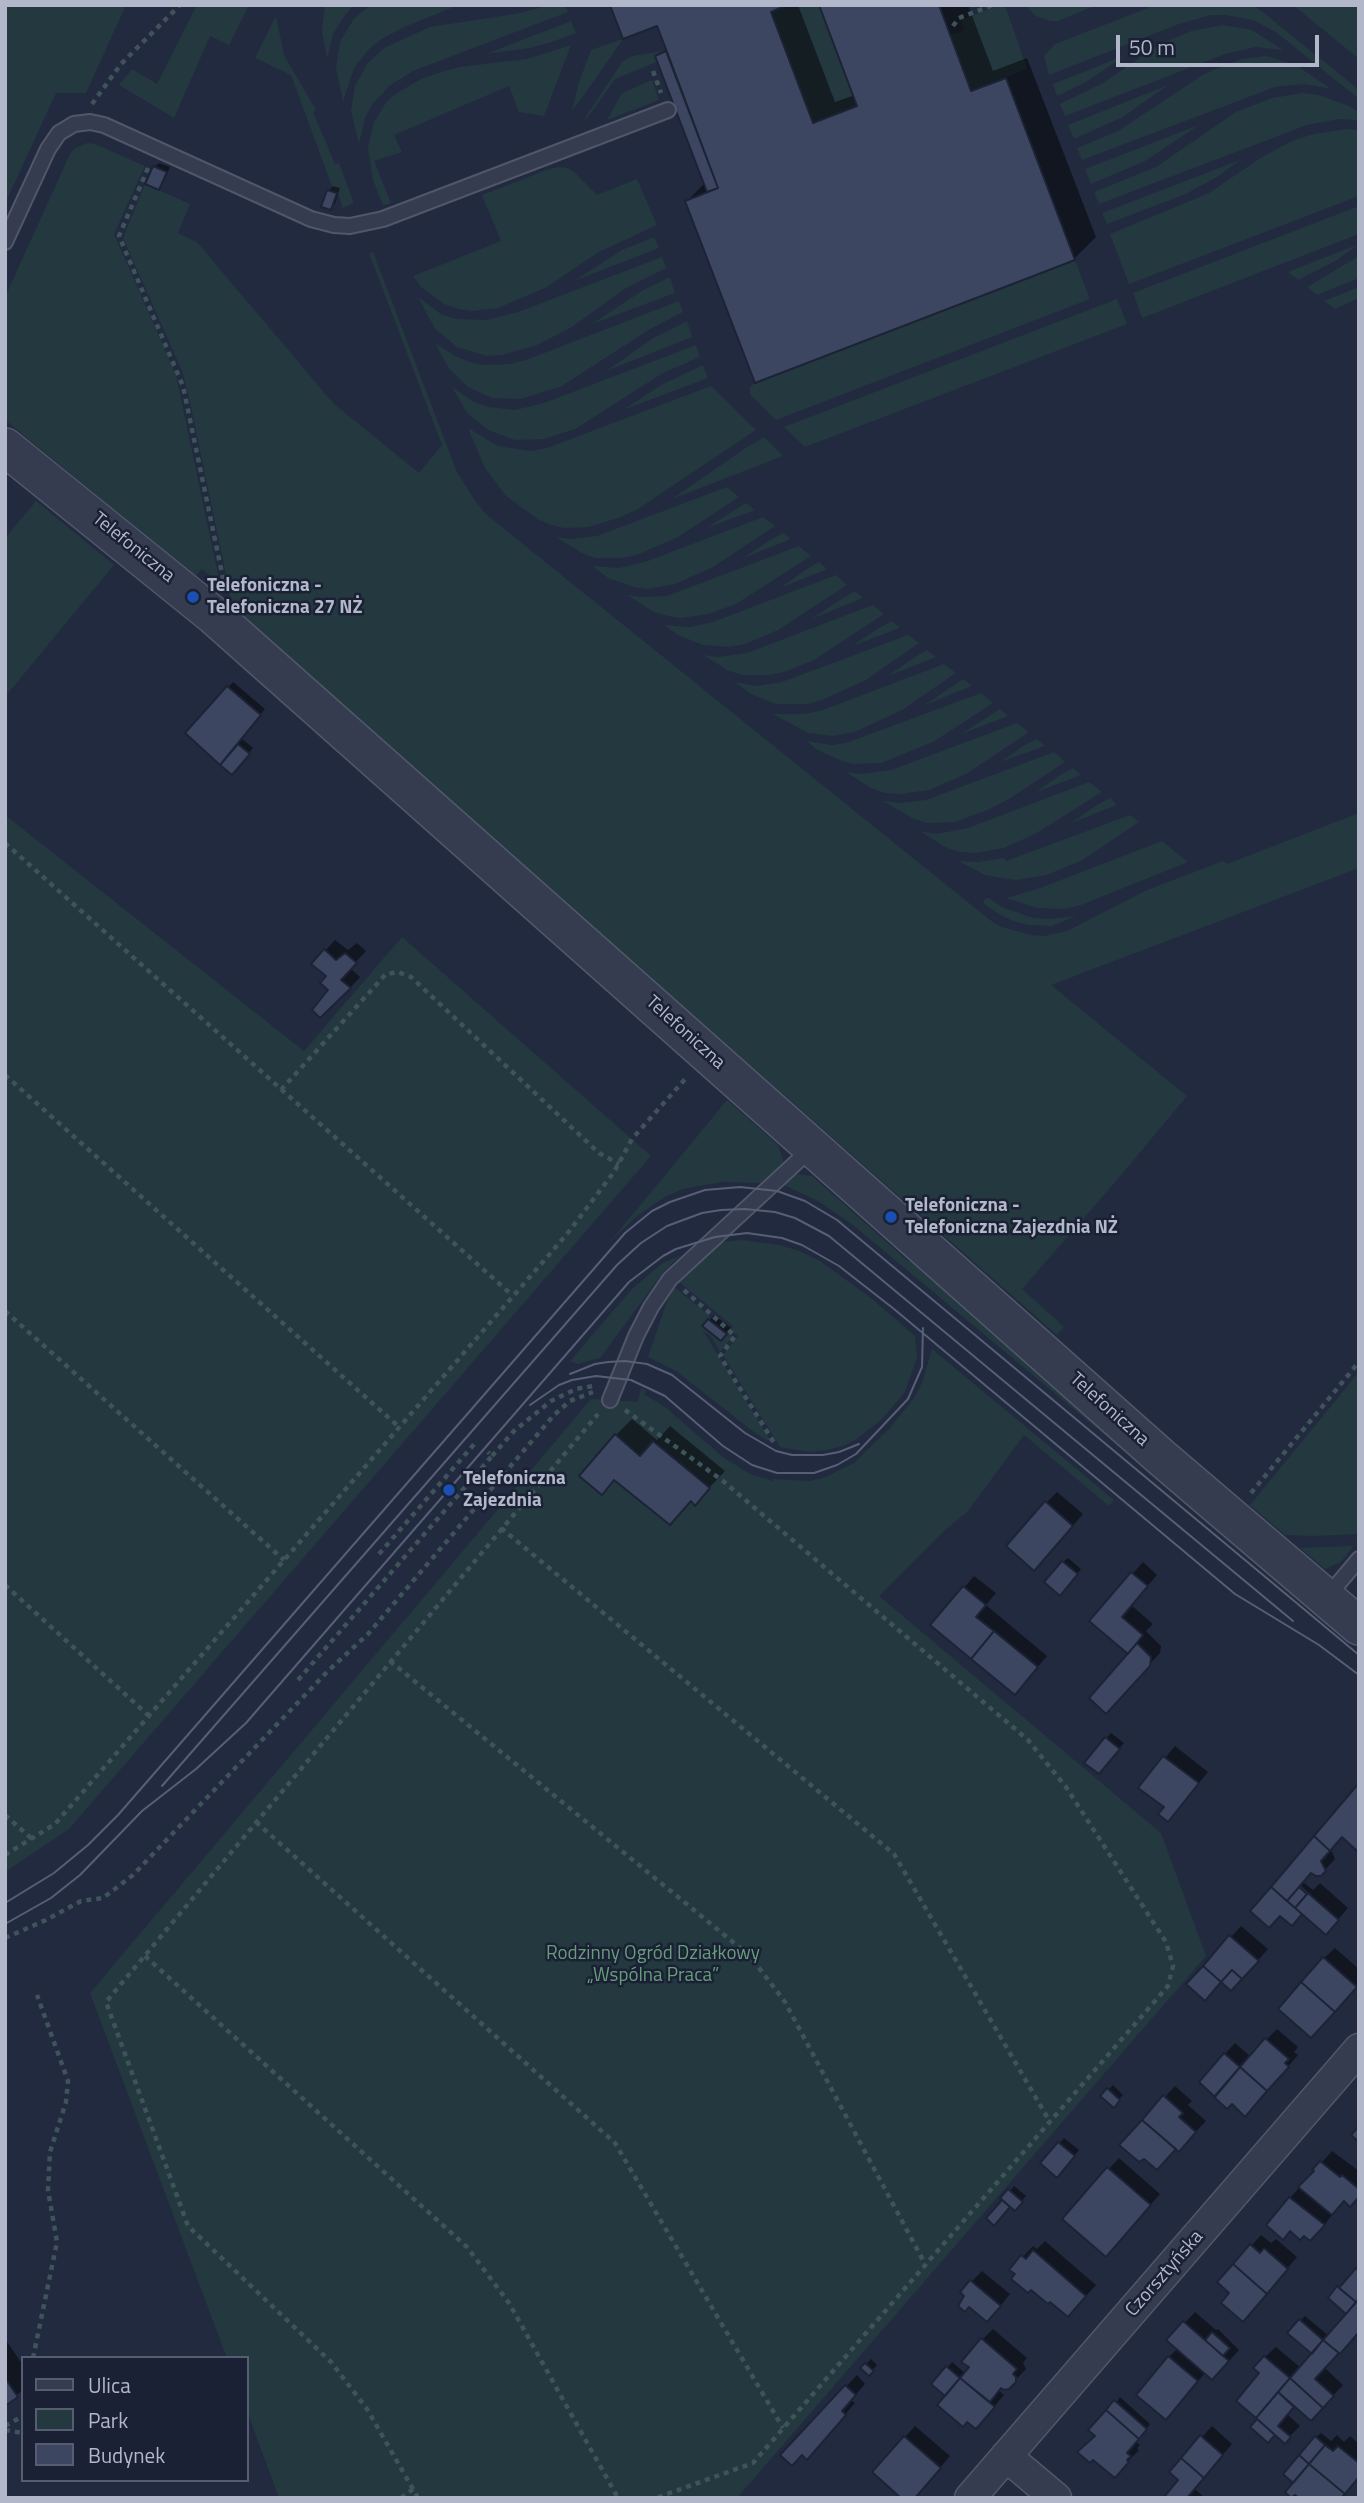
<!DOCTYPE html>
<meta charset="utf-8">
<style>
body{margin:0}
#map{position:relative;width:1364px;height:2503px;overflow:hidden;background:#222a3f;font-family:"Titillium Web",sans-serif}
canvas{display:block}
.frame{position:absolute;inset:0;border:7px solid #b2b7ca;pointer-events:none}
.legend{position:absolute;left:21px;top:2356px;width:228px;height:126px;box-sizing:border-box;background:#1b2134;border:2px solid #575d70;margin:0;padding:9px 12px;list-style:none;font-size:21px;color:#b2b7ca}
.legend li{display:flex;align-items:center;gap:14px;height:35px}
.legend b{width:35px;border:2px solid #575d70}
.scale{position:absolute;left:1116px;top:35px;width:203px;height:32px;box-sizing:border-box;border:4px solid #b2b7ca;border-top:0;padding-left:9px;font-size:21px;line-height:24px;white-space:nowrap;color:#b2b7ca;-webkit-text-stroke:5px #1b2134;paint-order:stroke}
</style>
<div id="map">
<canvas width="1364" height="2503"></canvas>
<div class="frame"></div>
<ul class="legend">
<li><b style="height:9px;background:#363c4f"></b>Ulica</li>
<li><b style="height:19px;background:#243840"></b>Park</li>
<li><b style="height:19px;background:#3d4660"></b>Budynek</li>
</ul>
<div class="scale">50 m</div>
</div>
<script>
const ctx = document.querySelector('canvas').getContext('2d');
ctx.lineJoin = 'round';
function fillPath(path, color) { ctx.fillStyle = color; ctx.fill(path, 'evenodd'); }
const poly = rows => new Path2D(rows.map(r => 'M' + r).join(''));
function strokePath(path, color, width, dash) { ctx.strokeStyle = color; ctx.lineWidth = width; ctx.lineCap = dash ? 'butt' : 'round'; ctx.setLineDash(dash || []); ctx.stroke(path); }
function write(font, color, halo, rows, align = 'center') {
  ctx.font = font + ' "Titillium Web",sans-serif'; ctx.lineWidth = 5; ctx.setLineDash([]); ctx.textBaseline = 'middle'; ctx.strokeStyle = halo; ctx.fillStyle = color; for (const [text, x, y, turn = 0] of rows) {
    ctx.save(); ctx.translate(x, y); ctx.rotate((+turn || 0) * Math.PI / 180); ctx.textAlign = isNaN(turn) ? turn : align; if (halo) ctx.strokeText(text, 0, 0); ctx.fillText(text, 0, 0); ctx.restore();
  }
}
fillPath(poly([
 [5,5,126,5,86,93,56,93,5,204],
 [197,5,249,5,229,45,210,36,174,118,119,85,132,69,157,84],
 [325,5,354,5,345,15,333,34,327,59,322,31],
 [370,5,459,5,404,27,380,40,369,49,354,68,343,101,336,68,340,42,353,20],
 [551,5,565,5,568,12,413,71,389,86,372,105,365,118,359,144,351,111,355,86,367,64,384,48,430,27,515,14],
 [787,5,819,5,857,106,813,123,771,12],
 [1000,5,1005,5,1027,69,971,91,950,35,964,30,961,20],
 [1025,5,1097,5,1058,21,1051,21,1036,16],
 [1156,5,1254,5,1359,90,1359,99,1276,32,1253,20,1226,15,1211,15,1179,24,1049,75,1044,56,1055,44],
 [1293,5,1359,5,1359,59],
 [276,16,284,55,316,110,313,112,335,164,339,163,354,203,343,208,337,191,334,192,291,75,255,58],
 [571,21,576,33,552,42,530,48,486,54],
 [1222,25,1252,30,1283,50,1256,47,1228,53,1065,116,1060,104,1103,83,1160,44,1191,31],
 [623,39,594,81,572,111,578,85,591,50],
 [571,45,544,116,519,112,509,86,394,135,402,152,374,161,391,203,383,205,373,181,368,147,374,122,387,101,397,93,421,79,441,72,459,67,527,59],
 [666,51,669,57,615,79,586,120,585,118,623,61,632,56],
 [1126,55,1086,82,1057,96,1053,84],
 [1266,56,1296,65,1331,89,1305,84,1275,87,1082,160,1077,148,1118,131,1204,74,1241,59],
 [652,80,659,100,607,120,622,93],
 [1168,85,1123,117,1074,139,1068,125],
 [1303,93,1319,95,1349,106,1359,112,1359,120,1339,119,1307,125,1099,204,1094,192,1156,167,1236,112,1272,98],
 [1199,125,1145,161,1091,184,1085,169],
 [1347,129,1359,130,1359,196,1129,284,1110,234,1209,193,1262,157,1292,141,1313,134],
 [87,143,95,144,145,166,114,234,176,375,220,584,202,569,195,576,5,420,5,297,70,154,74,149],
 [1240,160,1217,177,1186,194,1107,224,1102,213],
 [559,167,568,168,575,173,597,195,637,179,657,225,597,253,547,287,498,308,472,311,458,309,444,304,421,287,413,276,501,241,482,195,549,169],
 [145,184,190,204,178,233,197,242,333,403,419,473,442,445,369,253,373,252,457,472,475,501,487,515,990,920,1002,927,1030,935,1044,936,1067,931,1147,890,1223,861,1227,864,1359,813,1359,868,1051,985,1187,1096,1111,1187,1022,1289,1064,1327,1057,1335,230,608,228,584,188,393,182,371,123,238],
 [1359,206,1359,234,1142,318,1133,293],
 [654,237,659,248,574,281,622,250],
 [1359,244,1337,260,1298,280,1288,272],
 [1359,256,1359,278,1317,295,1307,287],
 [662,257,666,268,626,288,572,327,537,345,502,355,487,356,457,347,435,329,418,297,441,314,456,319,486,320,518,312],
 [1075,260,1090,299,776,420,750,394,750,387,755,383],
 [670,277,675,293,592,324,643,290],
 [1359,287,1359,298,1335,309,1324,301],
 [1117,299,1127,324,805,447,784,427],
 [679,301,683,312,650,329,562,386,521,399,492,398,468,387,449,369,435,343,455,356,467,361,481,365,510,364,526,360],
 [687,321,692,337,606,371,652,339],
 [696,345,700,357,663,373,575,429,544,439,515,440,488,430,467,413,452,387,474,402,488,407,515,410,544,403],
 [703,365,708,378,623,410,661,385],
 [711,386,756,430,638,509,621,517,589,527,564,528,551,525,539,520,506,496,485,468,468,428,498,446,531,451,547,448],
 [764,437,783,456,672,499,744,449],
 [727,487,739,497,678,537,637,555,621,558,595,558,582,553,556,537,570,539,597,536],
 [36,501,114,565,5,697,5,538],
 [746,503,755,510,707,528,733,511],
 [763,517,775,526,713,567,675,584,648,589,634,587,608,578,592,566,619,568,645,562],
 [783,533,791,539,743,558,767,542],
 [799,546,811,556,736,604,708,614,680,618,668,616,654,612,627,595,641,597,667,596],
 [819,562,827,569,780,588,807,569],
 [836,575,847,585,778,630,745,644,730,647,703,645,678,635,664,625,690,627,713,622],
 [855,591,863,598,811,619,840,600],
 [873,605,884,614,814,660,784,672,769,675,743,675,729,671,703,655,718,657,747,653],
 [892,621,900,628,852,646,879,628],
 [908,635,919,643,866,680,822,700,807,704,776,704,751,694,735,682,757,686,782,682],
 [927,650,936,657,886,677,915,657],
 [944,664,956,673,902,710,855,732,832,736,808,733,773,714,805,714,823,710],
 [963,679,972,686,925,705,951,687],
 [981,693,993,703,933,742,881,763,853,764,842,761,818,750,806,741,832,745,846,743],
 [1000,709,1008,716,961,734,989,716],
 [1017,723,1029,732,966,774,929,790,899,794,885,793,871,788,846,772,861,774,891,770],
 [1037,739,1045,746,1000,762,1025,745],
 [1054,752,1065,762,1009,799,990,809,955,822,927,823,914,819,883,801,898,803,926,800],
 [1073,768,1081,775,1036,792,1059,776],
 [1089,782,1102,792,1035,834,1004,848,975,853,960,852,945,847,920,831,936,834,968,828],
 [1110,798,1117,805,1071,823,1097,805],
 [5,815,304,1051,402,937,651,1156,69,1829,5,1872],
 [1130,815,1139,822,1081,861,1046,875,1016,880,1001,878,985,875,958,861,977,862,1004,858,1006,861],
 [1162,841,1188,862,1081,905,1065,909,1037,908,1006,898,1040,888],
 [989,898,1002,907,1033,918,1050,919,1076,916,1052,926,1028,925,1013,921,999,914,983,903,985,899],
 [727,1100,778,1145,784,1162,761,1183,722,1182,683,1189,665,1197,637,1216,609,1243],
 [796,1174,812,1176,909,1262,916,1256,1145,1460,1143,1467,853,1225,818,1201,784,1185],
 [741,1240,780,1245,799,1251,820,1261,871,1298,915,1336,917,1358,905,1392,883,1418,857,1439,843,1446,827,1450,810,1452,780,1447,723,1355,738,1336,731,1330,733,1326,679,1282,722,1242],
 [681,1255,665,1270,600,1358,577,1364,570,1361,631,1290,661,1264],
 [674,1287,710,1316,703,1327,721,1341,728,1333,732,1337,720,1352,710,1335,703,1331,772,1443,755,1433,676,1371,648,1357,666,1304],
 [932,1349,1114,1500,1109,1506,1024,1435,968,1511,945,1530,879,1596,1161,1833,1206,1956,737,2498,279,2498,247,2411,247,2358,227,2358,90,1993,591,1399,638,1402,641,1388,646,1390,644,1394,665,1407,723,1457,750,1474,773,1481,774,1479,809,1481,823,1478,854,1463,890,1428,914,1398,922,1383],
 [1359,1372,1359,1534,1313,1536,1285,1535,1250,1505],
 [1353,1546,1341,1562,1325,1569,1300,1548]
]), '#243840');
fillPath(poly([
 [612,5,798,5,835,102,855,95,821,5,968,5,993,71,1027,58,1096,237,1074,259,687,201,705,183,657,56,667,49,658,24],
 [159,163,170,167,163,183,158,188,154,167],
 [333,186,340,188,335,204,330,208,329,191],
 [233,682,265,709,241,738,253,748,232,773,188,733],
 [335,940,348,950,357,943,366,951,350,968,360,977,341,998,330,990,325,951],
 [714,1315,731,1328,726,1334,705,1326],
 [632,1419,657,1440,670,1426,725,1471,695,1503,692,1500,616,1479,602,1493,616,1435],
 [1057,1492,1083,1514,1045,1558,1047,1502],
 [1068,1558,1081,1569,1065,1589,1063,1562],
 [1143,1562,1157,1575,1131,1605,1153,1624,1146,1631,1161,1646,1160,1653,1116,1701,1130,1654,1091,1621],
 [974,1576,996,1593,986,1605,1047,1656,1025,1682,933,1624],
 [1111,1733,1124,1743,1104,1767,1087,1762],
 [1175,1746,1208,1772,1168,1820,1166,1807,1141,1787],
 [1343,1835,1331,1849,1335,1859,1321,1874,1312,1871,1303,1882,1313,1890,1320,1883,1348,1908,1336,1922,1303,1913,1280,1914,1252,1911],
 [1300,1885,1315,1898,1312,1901,1298,1888],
 [1241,1926,1268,1949,1253,1966,1222,1980,1189,1984],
 [1335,1948,1359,1969,1359,1984,1322,2026,1324,1958],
 [1277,2029,1298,2047,1294,2052,1298,2055,1256,2104,1225,2054,1235,2043,1250,2056],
 [1113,2085,1123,2095,1113,2105,1102,2096],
 [1175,2086,1192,2101,1188,2105,1206,2121,1189,2139,1176,2147,1122,2145],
 [1064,2138,1079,2150,1062,2171,1042,2163],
 [1332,2151,1359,2171,1359,2196,1345,2199,1321,2229,1290,2198],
 [1119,2158,1160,2194,1116,2244,1109,2169],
 [1014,2186,1026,2196,1015,2209,1010,2205,994,2223,988,2218],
 [1261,2235,1271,2243,1276,2239,1297,2257,1253,2309,1232,2293,1251,2246],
 [1045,2241,1096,2285,1079,2304,1031,2288,1012,2269,1033,2246,1037,2249],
 [1359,2268,1359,2331,1325,2368,1343,2385,1311,2419,1295,2405,1287,2414,1300,2426,1285,2441,1275,2433,1252,2427,1259,2419,1262,2373,1265,2357,1276,2347,1301,2368,1314,2353,1300,2321,1305,2316,1329,2336,1348,2313,1330,2298],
 [982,2271,1010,2294,998,2309,972,2281],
 [1195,2312,1216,2330,1218,2329,1239,2350,1223,2368,1206,2372,1176,2407,1169,2357,1178,2348,1169,2340],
 [993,2329,1027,2358,1023,2363,1026,2369,1008,2388,1002,2386,999,2391,1004,2395,986,2416,947,2395,934,2384,952,2362,966,2374,971,2367,982,2340],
 [5,2339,23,2365,23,2390,5,2404],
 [871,2359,877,2365,869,2374,862,2368],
 [857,2375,865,2384,851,2400,855,2403,817,2447,802,2453,782,2455],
 [1120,2397,1150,2424,1136,2442,1140,2445,1137,2448,1139,2450,1125,2465,1097,2435],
 [915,2426,950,2456,920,2492,874,2472],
 [1212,2426,1232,2444,1194,2488,1205,2498,1168,2498,1180,2480,1202,2437],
 [1321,2433,1331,2441,1337,2435,1344,2442,1350,2436,1359,2444,1359,2476,1296,2482,1316,2437]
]), '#0007');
const building = poly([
 [610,5,787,5,771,12,813,123,857,106,819,5,939,5,971,91,1006,78,1075,260,755,383,685,201,718,188,669,57,657,26,623,39,610,5],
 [666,51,718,188,707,192,655,56,666,51],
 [153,166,167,172,159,190,145,184,153,166],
 [327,190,337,193,331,210,321,207,327,190],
 [227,686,261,715,220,765,185,733,227,686],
 [238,744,250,754,232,775,220,765,238,744],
 [324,949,336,960,345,953,357,963,341,980,351,988,320,1018,312,1010,328,990,320,983,326,976,311,964,324,949],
 [708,1319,727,1334,721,1341,702,1326,708,1319],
 [615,1434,640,1456,653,1441,710,1488,695,1506,691,1501,670,1525,614,1480,602,1495,579,1476,615,1434],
 [1045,1501,1073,1526,1034,1571,1006,1546,1045,1501],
 [1062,1561,1078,1574,1060,1596,1044,1582,1062,1561],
 [1131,1572,1148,1586,1122,1617,1143,1635,1128,1654,1089,1621,1131,1572],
 [963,1586,986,1605,976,1617,994,1631,971,1659,930,1625,963,1586],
 [994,1631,1038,1667,1015,1695,971,1659,994,1631],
 [1137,1643,1151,1657,1150,1666,1106,1714,1089,1698,1137,1643],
 [1105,1737,1120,1749,1099,1774,1084,1763,1105,1737],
 [1163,1756,1199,1783,1168,1822,1158,1814,1164,1807,1138,1788,1163,1756],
 [1359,1783,1359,1849,1357,1851,1342,1837,1330,1851,1314,1836,1359,1783],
 [1314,1836,1330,1851,1321,1861,1326,1871,1321,1876,1316,1876,1311,1873,1287,1901,1271,1887,1314,1836],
 [1271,1887,1302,1914,1292,1926,1280,1916,1269,1928,1250,1911,1271,1887],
 [1299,1887,1307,1894,1295,1908,1287,1901,1299,1887],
 [1308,1893,1339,1920,1326,1935,1295,1908,1308,1893],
 [1229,1935,1259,1961,1242,1979,1232,1970,1221,1982,1203,1966,1229,1935],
 [1323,1957,1357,1987,1335,2012,1301,1982,1323,1957],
 [1203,1966,1221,1982,1205,2001,1186,1984,1203,1966],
 [1232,1970,1242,1979,1231,1991,1221,1982,1232,1970],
 [1301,1982,1335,2012,1311,2038,1278,2009,1301,1982],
 [1265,2038,1289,2059,1285,2063,1289,2067,1267,2091,1240,2067,1265,2038],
 [1224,2053,1240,2067,1215,2097,1199,2082,1224,2053],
 [1240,2067,1267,2091,1245,2117,1232,2104,1227,2109,1214,2097,1240,2067],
 [1107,2088,1120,2100,1114,2108,1100,2096,1107,2088],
 [1163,2095,1183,2113,1179,2117,1196,2132,1179,2152,1142,2120,1163,2095],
 [1142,2120,1176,2149,1157,2170,1144,2159,1139,2162,1119,2145,1142,2120],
 [1359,2126,1359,2142,1351,2135,1359,2126],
 [1058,2142,1075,2156,1057,2178,1040,2163,1058,2142],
 [1320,2161,1340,2177,1342,2175,1359,2189,1359,2197,1350,2207,1344,2201,1332,2215,1298,2187,1314,2171,1312,2170,1320,2161],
 [1107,2167,1151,2205,1106,2257,1062,2219,1107,2167],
 [1008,2189,1023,2202,1015,2211,1000,2198,1008,2189],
 [1289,2197,1325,2225,1310,2241,1304,2236,1300,2240,1290,2231,1283,2240,1266,2225,1289,2197],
 [1002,2200,1010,2207,994,2226,986,2218,1002,2200],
 [1250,2244,1260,2253,1264,2248,1288,2269,1267,2294,1233,2264,1250,2244],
 [1033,2250,1086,2296,1068,2317,1050,2302,1048,2304,1031,2290,1028,2293,1011,2279,1015,2274,1009,2270,1021,2255,1026,2259,1033,2250],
 [1233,2264,1267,2294,1243,2322,1221,2303,1229,2293,1217,2282,1233,2264],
 [1356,2268,1359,2271,1359,2299,1356,2302,1339,2288,1356,2268],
 [970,2280,1001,2306,987,2322,969,2307,965,2312,958,2306,964,2296,960,2292,970,2280],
 [1337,2286,1356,2302,1346,2314,1328,2298,1337,2286],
 [1359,2299,1359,2332,1340,2354,1323,2340,1359,2299],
 [1299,2319,1323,2340,1312,2354,1287,2333,1299,2319],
 [1183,2321,1229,2361,1212,2380,1166,2340,1183,2321],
 [1212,2332,1230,2348,1223,2356,1205,2340,1212,2332],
 [981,2338,1017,2369,1013,2374,1016,2377,1016,2382,1009,2389,1004,2390,1001,2388,990,2402,960,2378,969,2367,961,2362,981,2338],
 [1323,2340,1339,2353,1315,2379,1334,2396,1323,2408,1290,2378,1323,2340],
 [1168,2356,1198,2381,1166,2420,1136,2395,1168,2356],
 [1264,2356,1290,2378,1256,2418,1236,2401,1259,2373,1253,2368,1264,2356],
 [865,2363,874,2371,869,2376,860,2368,865,2363],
 [946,2366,960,2378,945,2396,931,2384,946,2366],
 [5,2378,18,2397,5,2406,5,2378],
 [960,2378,995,2407,976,2429,967,2422,963,2427,937,2405,960,2378],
 [1290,2378,1323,2408,1311,2421,1278,2392,1290,2378],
 [845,2385,856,2395,842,2411,846,2415,807,2460,802,2455,792,2466,780,2455,845,2385],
 [1278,2392,1294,2407,1278,2426,1291,2437,1285,2444,1256,2418,1278,2392],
 [1114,2400,1147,2429,1139,2439,1106,2410,1114,2400],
 [1106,2410,1139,2439,1127,2453,1131,2456,1127,2460,1129,2462,1115,2478,1093,2460,1090,2463,1077,2452,1095,2436,1088,2430,1106,2410],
 [1257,2419,1275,2435,1268,2443,1250,2427,1257,2419],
 [1200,2435,1223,2455,1204,2478,1181,2458,1200,2435],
 [904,2436,941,2468,915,2498,901,2498,872,2472,904,2436],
 [1315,2436,1325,2445,1309,2464,1299,2455,1315,2436],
 [1325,2445,1333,2451,1338,2446,1359,2463,1359,2477,1345,2494,1309,2464,1325,2445],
 [1299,2455,1309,2464,1293,2483,1283,2474,1299,2455],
 [1181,2458,1204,2478,1187,2498,1165,2498,1164,2497,1178,2480,1169,2472,1181,2458],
 [1309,2464,1345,2494,1341,2498,1299,2498,1295,2495,1291,2498,1285,2492,1309,2464]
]);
fillPath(building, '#3d4660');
strokePath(building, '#1d2336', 2);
const service = poly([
 [5,242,48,149,59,133,74,124,90,122,104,125,311,219,334,225,350,226,383,219,668,110],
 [610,1400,636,1336,651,1307,670,1279,812,1148],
 [1327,1597,1359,1559]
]);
const minor = poly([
 [1006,2456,1056,2498],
 [970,2498,1359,2049]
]);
const tertiary = poly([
 [5,447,213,615,1162,1458,1359,1626]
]);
strokePath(service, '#51576a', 18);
strokePath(minor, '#51576a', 33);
strokePath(tertiary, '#51576a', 40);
strokePath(poly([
 [953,26,959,18,993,5],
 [653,71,661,93],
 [92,104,121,64,180,5],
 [148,168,119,236,183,386,224,583],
 [5,843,512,1295],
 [5,1075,399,1427],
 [281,1090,386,974,398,972,411,977,599,1153,619,1164],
 [684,1290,735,1336,720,1356,776,1446],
 [5,1311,284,1560],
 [625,1410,723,1481,1028,1740,1066,1787,1166,1942,1173,1966,1168,1986,753,2463,656,2498],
 [492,1456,514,1431,551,1401,576,1389,593,1386],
 [1251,1493,1359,1362],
 [501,1528,894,1854,1050,2122],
 [379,1554,476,1442],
 [5,1585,148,1715],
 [390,1661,750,1956,785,2002,925,2264],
 [298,1680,492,1456,488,1452],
 [5,1815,32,1839],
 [256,1822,615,2143,783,2428],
 [5,1855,55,1824,567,1234,614,1172,632,1139,686,1078],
 [5,1938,46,1920,81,1901,103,1898,133,1875,328,1671,368,1634,554,1415,570,1401,593,1392],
 [145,1956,467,2247,509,2303,618,2498],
 [33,2358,57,2242,48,2190,50,2152,66,2102,68,2081,37,1995],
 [5,2426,23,2416],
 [5,2430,23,2433],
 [401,2498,413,2489],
 [418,2498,367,2409,331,2362,188,2226,106,2002,598,1414]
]), '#3f545a', 4.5, [5, 5]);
strokePath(service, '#363c4f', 14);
strokePath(minor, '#363c4f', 30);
strokePath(tertiary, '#363c4f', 37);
strokePath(poly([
 [570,1374,595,1364,608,1362,625,1361,647,1364,672,1375,745,1433,776,1451,792,1455,823,1455,839,1452,859,1444],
 [530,1405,559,1385,572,1380,596,1376,631,1380,665,1396,723,1446,752,1465,777,1473,814,1473,837,1465,856,1454,908,1399,922,1367,923,1328],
 [162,1786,617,1265,641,1243,667,1226,702,1213,721,1210,745,1209,775,1212,795,1218,829,1236,1293,1621],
 [5,1903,54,1873,88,1845,118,1815,625,1233,652,1211,670,1202,705,1190,740,1187,777,1191,805,1201,837,1220,1359,1655],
 [5,1924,51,1898,80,1875,142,1811,196,1769,246,1723,629,1282,663,1256,676,1249,715,1237,747,1233,782,1238,802,1245,839,1266,894,1309,1235,1594,1319,1645,1359,1675]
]), '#575f76', 2);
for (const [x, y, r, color] of [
 [193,597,7,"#1a4fb4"],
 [891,1217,7,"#1a4fb4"],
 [449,1490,7,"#1a4fb4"]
]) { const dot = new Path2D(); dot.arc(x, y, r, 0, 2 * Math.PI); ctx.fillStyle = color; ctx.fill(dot); strokePath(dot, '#1b2134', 2.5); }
write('19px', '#b2b7ca', '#1b2134', [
 ["Telefoniczna",133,548,39],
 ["Telefoniczna",685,1033,42],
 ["Telefoniczna",1109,1410,42],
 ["Czorsztyńska",1165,2274,-49]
]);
write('bold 19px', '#b2b7ca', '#1b2134', [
 ["Telefoniczna -",207,586],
 ["Telefoniczna 27 NŻ",207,608],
 ["Telefoniczna -",905,1206],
 ["Telefoniczna Zajezdnia NŻ",905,1228],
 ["Telefoniczna",463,1479],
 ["Zajezdnia",463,1501]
], 'left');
write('19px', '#679d7b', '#1b2134', [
 ["Rodzinny Ogród Działkowy",653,1954],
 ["„Wspólna Praca”",653,1976]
]);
</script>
